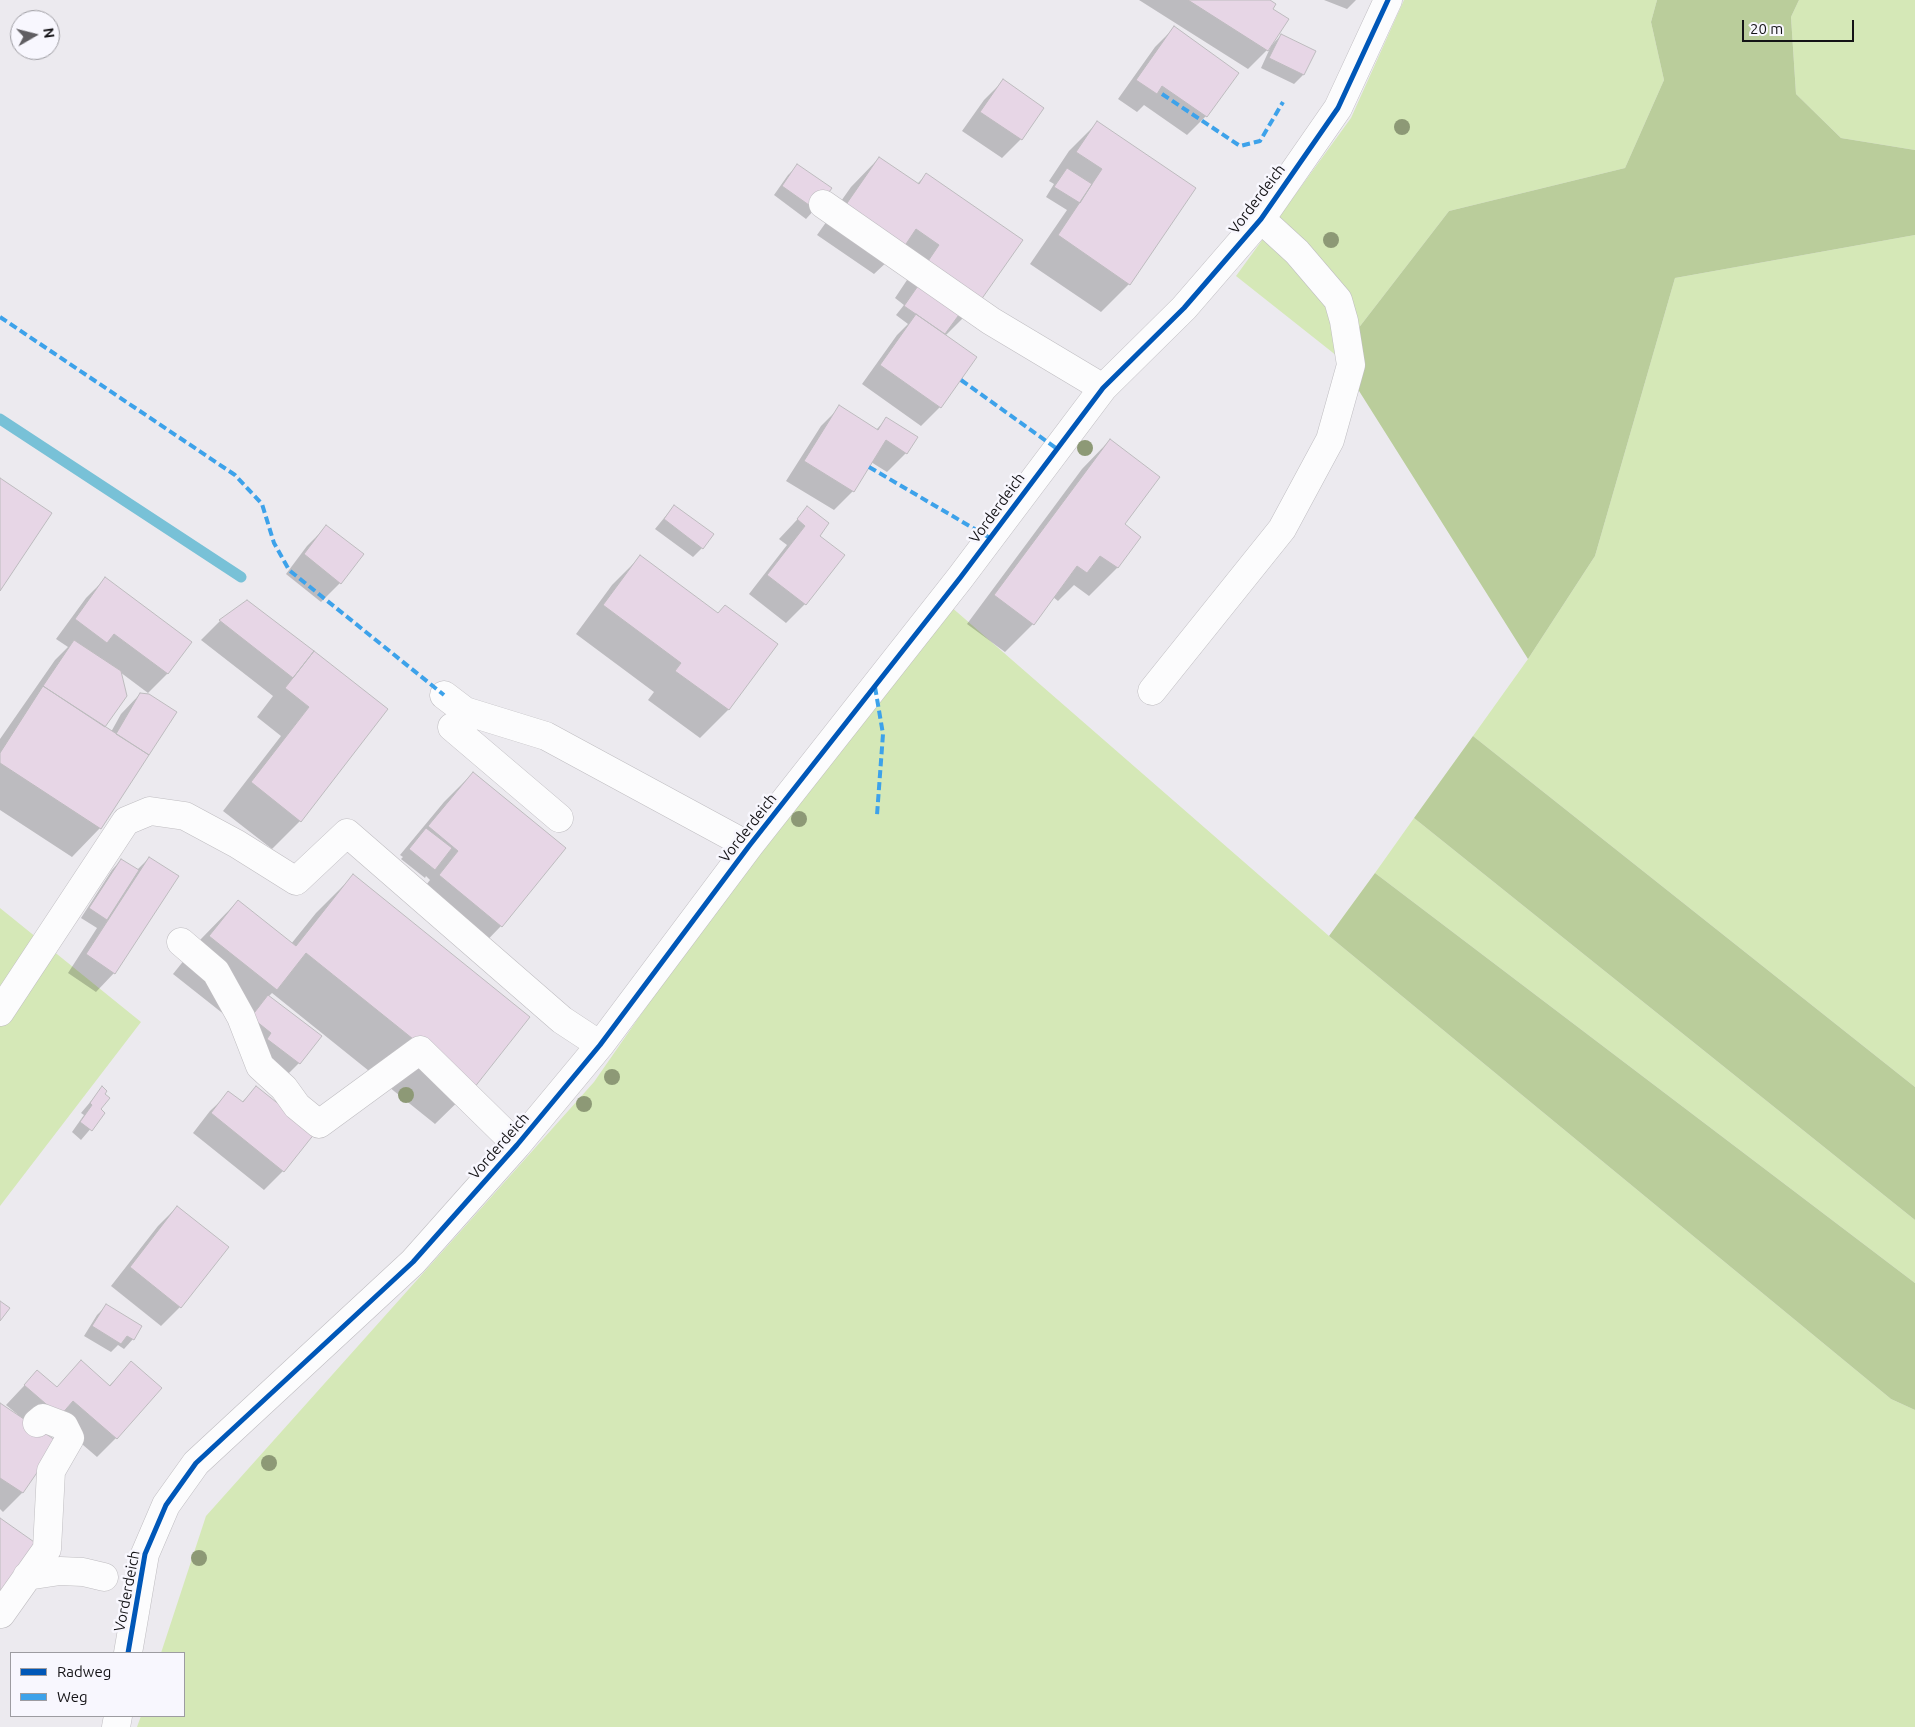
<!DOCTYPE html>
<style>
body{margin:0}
#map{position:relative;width:1915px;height:1727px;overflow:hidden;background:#eceaef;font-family:Ubuntu,sans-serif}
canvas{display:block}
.legend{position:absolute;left:10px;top:1652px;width:175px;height:65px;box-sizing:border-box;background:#f8f7fe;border:1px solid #9d9ca1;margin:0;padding:6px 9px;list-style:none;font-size:15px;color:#141316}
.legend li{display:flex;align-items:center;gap:10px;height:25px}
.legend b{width:25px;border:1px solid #9d9ca1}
.north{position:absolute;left:10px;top:10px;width:50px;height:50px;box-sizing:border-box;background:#f8f7fe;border:1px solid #9d9ca1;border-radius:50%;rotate:82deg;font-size:14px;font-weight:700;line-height:20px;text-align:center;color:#141316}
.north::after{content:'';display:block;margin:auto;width:18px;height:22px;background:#605e62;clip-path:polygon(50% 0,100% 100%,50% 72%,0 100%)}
.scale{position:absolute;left:1742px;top:20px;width:112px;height:22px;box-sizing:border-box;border:2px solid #141316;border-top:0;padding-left:6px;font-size:15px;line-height:18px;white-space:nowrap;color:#141316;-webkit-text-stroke:4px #f8f7fe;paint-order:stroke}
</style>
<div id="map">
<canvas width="1915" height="1727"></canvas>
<ul class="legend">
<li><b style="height:6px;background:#0057b8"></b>Radweg</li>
<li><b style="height:6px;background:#3da2ea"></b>Weg</li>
</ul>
<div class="north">N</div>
<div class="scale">20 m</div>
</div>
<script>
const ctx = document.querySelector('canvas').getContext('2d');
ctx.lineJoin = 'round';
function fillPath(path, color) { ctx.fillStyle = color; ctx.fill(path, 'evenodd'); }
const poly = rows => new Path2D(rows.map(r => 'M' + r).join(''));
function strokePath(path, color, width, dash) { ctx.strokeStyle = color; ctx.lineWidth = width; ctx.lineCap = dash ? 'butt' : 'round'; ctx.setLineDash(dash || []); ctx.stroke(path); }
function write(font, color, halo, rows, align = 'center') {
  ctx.font = font + ' Ubuntu,sans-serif'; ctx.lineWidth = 5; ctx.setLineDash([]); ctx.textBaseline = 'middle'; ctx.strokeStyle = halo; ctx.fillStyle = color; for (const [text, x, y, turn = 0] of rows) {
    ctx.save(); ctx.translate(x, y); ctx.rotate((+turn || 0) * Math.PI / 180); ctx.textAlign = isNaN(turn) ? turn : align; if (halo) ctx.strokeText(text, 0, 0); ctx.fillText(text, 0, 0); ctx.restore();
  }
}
fillPath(poly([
 [1404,0,1657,0,1651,22,1664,80,1625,168,1449,211,1337,356,1236,276,1351,118],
 [1799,0,1915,0,1915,150,1841,138,1796,94,1791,17],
 [1915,235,1915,1087,1473,736,1528,659,1595,556,1675,278],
 [934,592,1329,936,1891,1399,1915,1410,1915,1727,137,1727,141,1716,184,1716,184,1653,161,1653,206,1516,594,1082],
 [1414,818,1915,1220,1915,1283,1375,873],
 [0,908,141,1022,0,1206]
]), '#d5e8b7');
fillPath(poly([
 [1657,0,1799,0,1791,17,1796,94,1841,138,1915,150,1915,235,1675,278,1595,556,1528,659,1337,356,1449,211,1625,168,1664,80,1651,22],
 [1473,736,1915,1087,1915,1220,1414,818],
 [1375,873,1915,1283,1915,1410,1891,1399,1329,936]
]), '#bacd9b');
fillPath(poly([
 [1139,0,1268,0,1272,9,1272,45,1281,35,1315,52,1303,75,1294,84,1261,68,1271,46,1248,69],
 [1324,0,1356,0,1347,9],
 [1174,28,1206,116,1187,135,1144,105,1137,112,1118,99,1155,47],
 [1003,81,1021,139,1002,158,962,131,984,100],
 [1097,123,1129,284,1101,312,1030,264,1067,210,1046,197,1054,184,1049,181,1069,151],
 [879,158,917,184,926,175,975,306,945,336,975,357,940,407,921,426,862,384,897,335,908,324,896,315,904,305,895,298,911,274,890,259,874,274,817,235,851,187],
 [797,166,815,209,806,219,774,195,788,175],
 [840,407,876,430,887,418,906,453,887,472,871,462,853,491,834,510,786,481,821,426],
 [1110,440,1123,525,1139,537,1117,568,1089,596,1074,585,1058,601,1053,597,1033,624,1005,652,967,624,1082,469],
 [674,506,702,548,693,557,655,529],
 [808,508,818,536,805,604,786,623,749,594,787,545,779,539],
 [326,527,340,583,321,602,286,574,307,546],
 [640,557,717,614,776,644,728,710,700,738,648,700,654,692,576,634,612,585],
 [105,579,190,642,167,674,148,693,120,672,104,727,111,732,121,714,140,694,100,828,72,857,0,810,0,739,55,660,68,647,56,639,86,598],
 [247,602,386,709,300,821,272,849,223,811,281,736,257,717,273,696,201,640,220,621],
 [473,773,564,849,501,926,473,955,411,904,430,880,426,876,425,878,401,859,403,857,400,855,444,802],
 [149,858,114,973,96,992,68,973,97,928,81,918,112,870,121,860,137,870],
 [353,876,473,1087,435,1124,272,993,268,997,320,1037,299,1063,280,1082,253,1052,233,1036,240,1027,173,974,201,939,238,901,291,944,316,913],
 [102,1088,99,1109,104,1113,81,1140,72,1132,84,1115,81,1113],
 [256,1088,283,1171,264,1190,193,1133,210,1111,229,1093,241,1103],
 [177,1207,180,1307,161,1326,111,1286,158,1226],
 [106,1306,133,1339,124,1349,118,1345,111,1352,84,1336,97,1315],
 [81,1362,109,1386,131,1363,160,1388,116,1438,97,1457,54,1420,41,1433,56,1443,22,1493,3,1512,0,1509,0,1405,16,1416,17,1414,6,1405,37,1372,56,1388]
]), '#0003');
strokePath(poly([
 [0,419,241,577]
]), '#78c1d7', 11);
const building = poly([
 [1188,0,1270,0,1276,4,1273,9,1289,19,1268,51,1188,0],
 [1174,26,1239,73,1207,117,1162,86,1157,94,1136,80,1174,26],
 [1281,34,1316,51,1304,75,1269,58,1281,34],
 [1003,79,1044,108,1022,140,980,112,1003,79],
 [1097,121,1196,188,1130,285,1058,235,1102,169,1076,152,1097,121],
 [879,157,919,184,926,173,1023,240,976,307,922,270,939,245,916,229,904,247,845,206,879,157],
 [797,164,832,188,816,210,782,186,797,164],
 [1067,168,1092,184,1080,203,1054,187,1067,168],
 [920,283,961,312,945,334,904,306,920,283],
 [916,314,977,357,941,408,880,365,916,314],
 [839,405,878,430,886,417,918,437,907,454,886,440,854,492,804,461,839,405],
 [1110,439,1160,477,1125,524,1141,537,1118,568,1100,556,1087,573,1077,566,1034,625,994,595,1110,439],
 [0,478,52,513,0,591,0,478],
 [674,505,714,534,703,549,664,519,674,505],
 [807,506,829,523,820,536,845,555,806,605,767,575,805,526,797,519,807,506],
 [326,525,364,554,341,584,304,554,326,525],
 [640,555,718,613,725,605,778,644,729,710,675,671,681,663,603,605,640,555],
 [105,577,192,642,168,674,114,634,107,643,75,619,105,577],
 [247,600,314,651,293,678,219,620,247,600],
 [74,640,121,671,127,696,105,727,43,686,74,640],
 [314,651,388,709,301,822,251,782,309,707,285,688,314,651],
 [43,686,149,755,101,829,0,763,0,753,43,686],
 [140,693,149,694,177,712,149,755,116,734,140,693],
 [473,772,566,848,502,927,439,875,458,851,428,826,473,772],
 [426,828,452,848,435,870,409,849,426,828],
 [149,857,179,876,115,974,86,954,149,857],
 [121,859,139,870,107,920,89,908,121,859],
 [353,874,530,1017,474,1088,306,953,277,990,209,936,238,900,296,946,353,874],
 [268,995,322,1036,300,1064,267,1039,271,1033,251,1017,268,995],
 [102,1086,107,1091,105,1094,110,1098,101,1109,105,1113,92,1131,80,1122,92,1105,90,1103,102,1086],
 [256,1086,315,1133,284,1172,211,1113,228,1091,243,1102,256,1086],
 [177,1206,229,1247,181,1308,130,1267,177,1206],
 [0,1301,10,1308,0,1321,0,1301],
 [106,1304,142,1326,134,1340,127,1336,121,1344,92,1326,106,1304],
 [81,1360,110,1386,131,1361,162,1388,117,1439,73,1401,60,1416,24,1385,37,1370,57,1387,81,1360],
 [0,1403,58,1442,23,1493,0,1478,0,1403],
 [0,1518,37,1544,4,1593,0,1591,0,1518]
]);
fillPath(building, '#e7d6e6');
strokePath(building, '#bdbbbe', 1);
const minor = poly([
 [823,204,991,321,1103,388],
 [1152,691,1282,529,1330,440,1351,365,1344,321,1338,300,1297,252,1261,219],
 [444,695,465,711,546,736,749,846],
 [452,727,559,818],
 [181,942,216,972,241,1017,260,1066,284,1088,297,1106,319,1124,420,1050,517,1145],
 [0,1012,126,821,150,811,185,816,237,844,296,881,347,833,562,1020,600,1045],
 [27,1576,60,1571,83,1572,104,1577],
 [1,1614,47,1549,51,1471,70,1438,64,1426,43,1418,37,1423],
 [128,1653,145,1554,166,1505,196,1463,413,1262,517,1145,600,1045,749,846,960,578,1103,388,1184,308,1261,219,1338,108,1388,0],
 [116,1727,118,1716]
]);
strokePath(minor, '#bfbdc1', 29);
strokePath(minor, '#fcfcfd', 28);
strokePath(poly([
 [1162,94,1240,146,1260,141,1283,102],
 [0,317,235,475,262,504,274,543,289,570,444,695],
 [961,380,1056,448],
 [869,467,990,538],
 [875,687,883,734,877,815]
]), '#3da2ea', 4, [8, 4]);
strokePath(poly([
 [128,1653,145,1554,166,1505,196,1463,413,1262,517,1145,600,1045,749,846,960,578,1103,388,1184,308,1261,219,1338,108,1388,0]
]), '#0057b8', 5);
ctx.fillStyle = '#8d9976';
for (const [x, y] of [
 [1402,127],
 [1331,240],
 [1085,448],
 [799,819],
 [612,1077],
 [406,1095],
 [584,1104],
 [269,1463],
 [199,1558]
]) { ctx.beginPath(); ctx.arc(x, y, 8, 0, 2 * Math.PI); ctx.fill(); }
write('15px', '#141316', '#f8f7fe', [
 ["Vorderdeich",1257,199,-53],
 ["Vorderdeich",997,508,-54],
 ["Vorderdeich",748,828,-52],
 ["Vorderdeich",499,1146,-49],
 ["Vorderdeich",127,1591,-79]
]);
</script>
